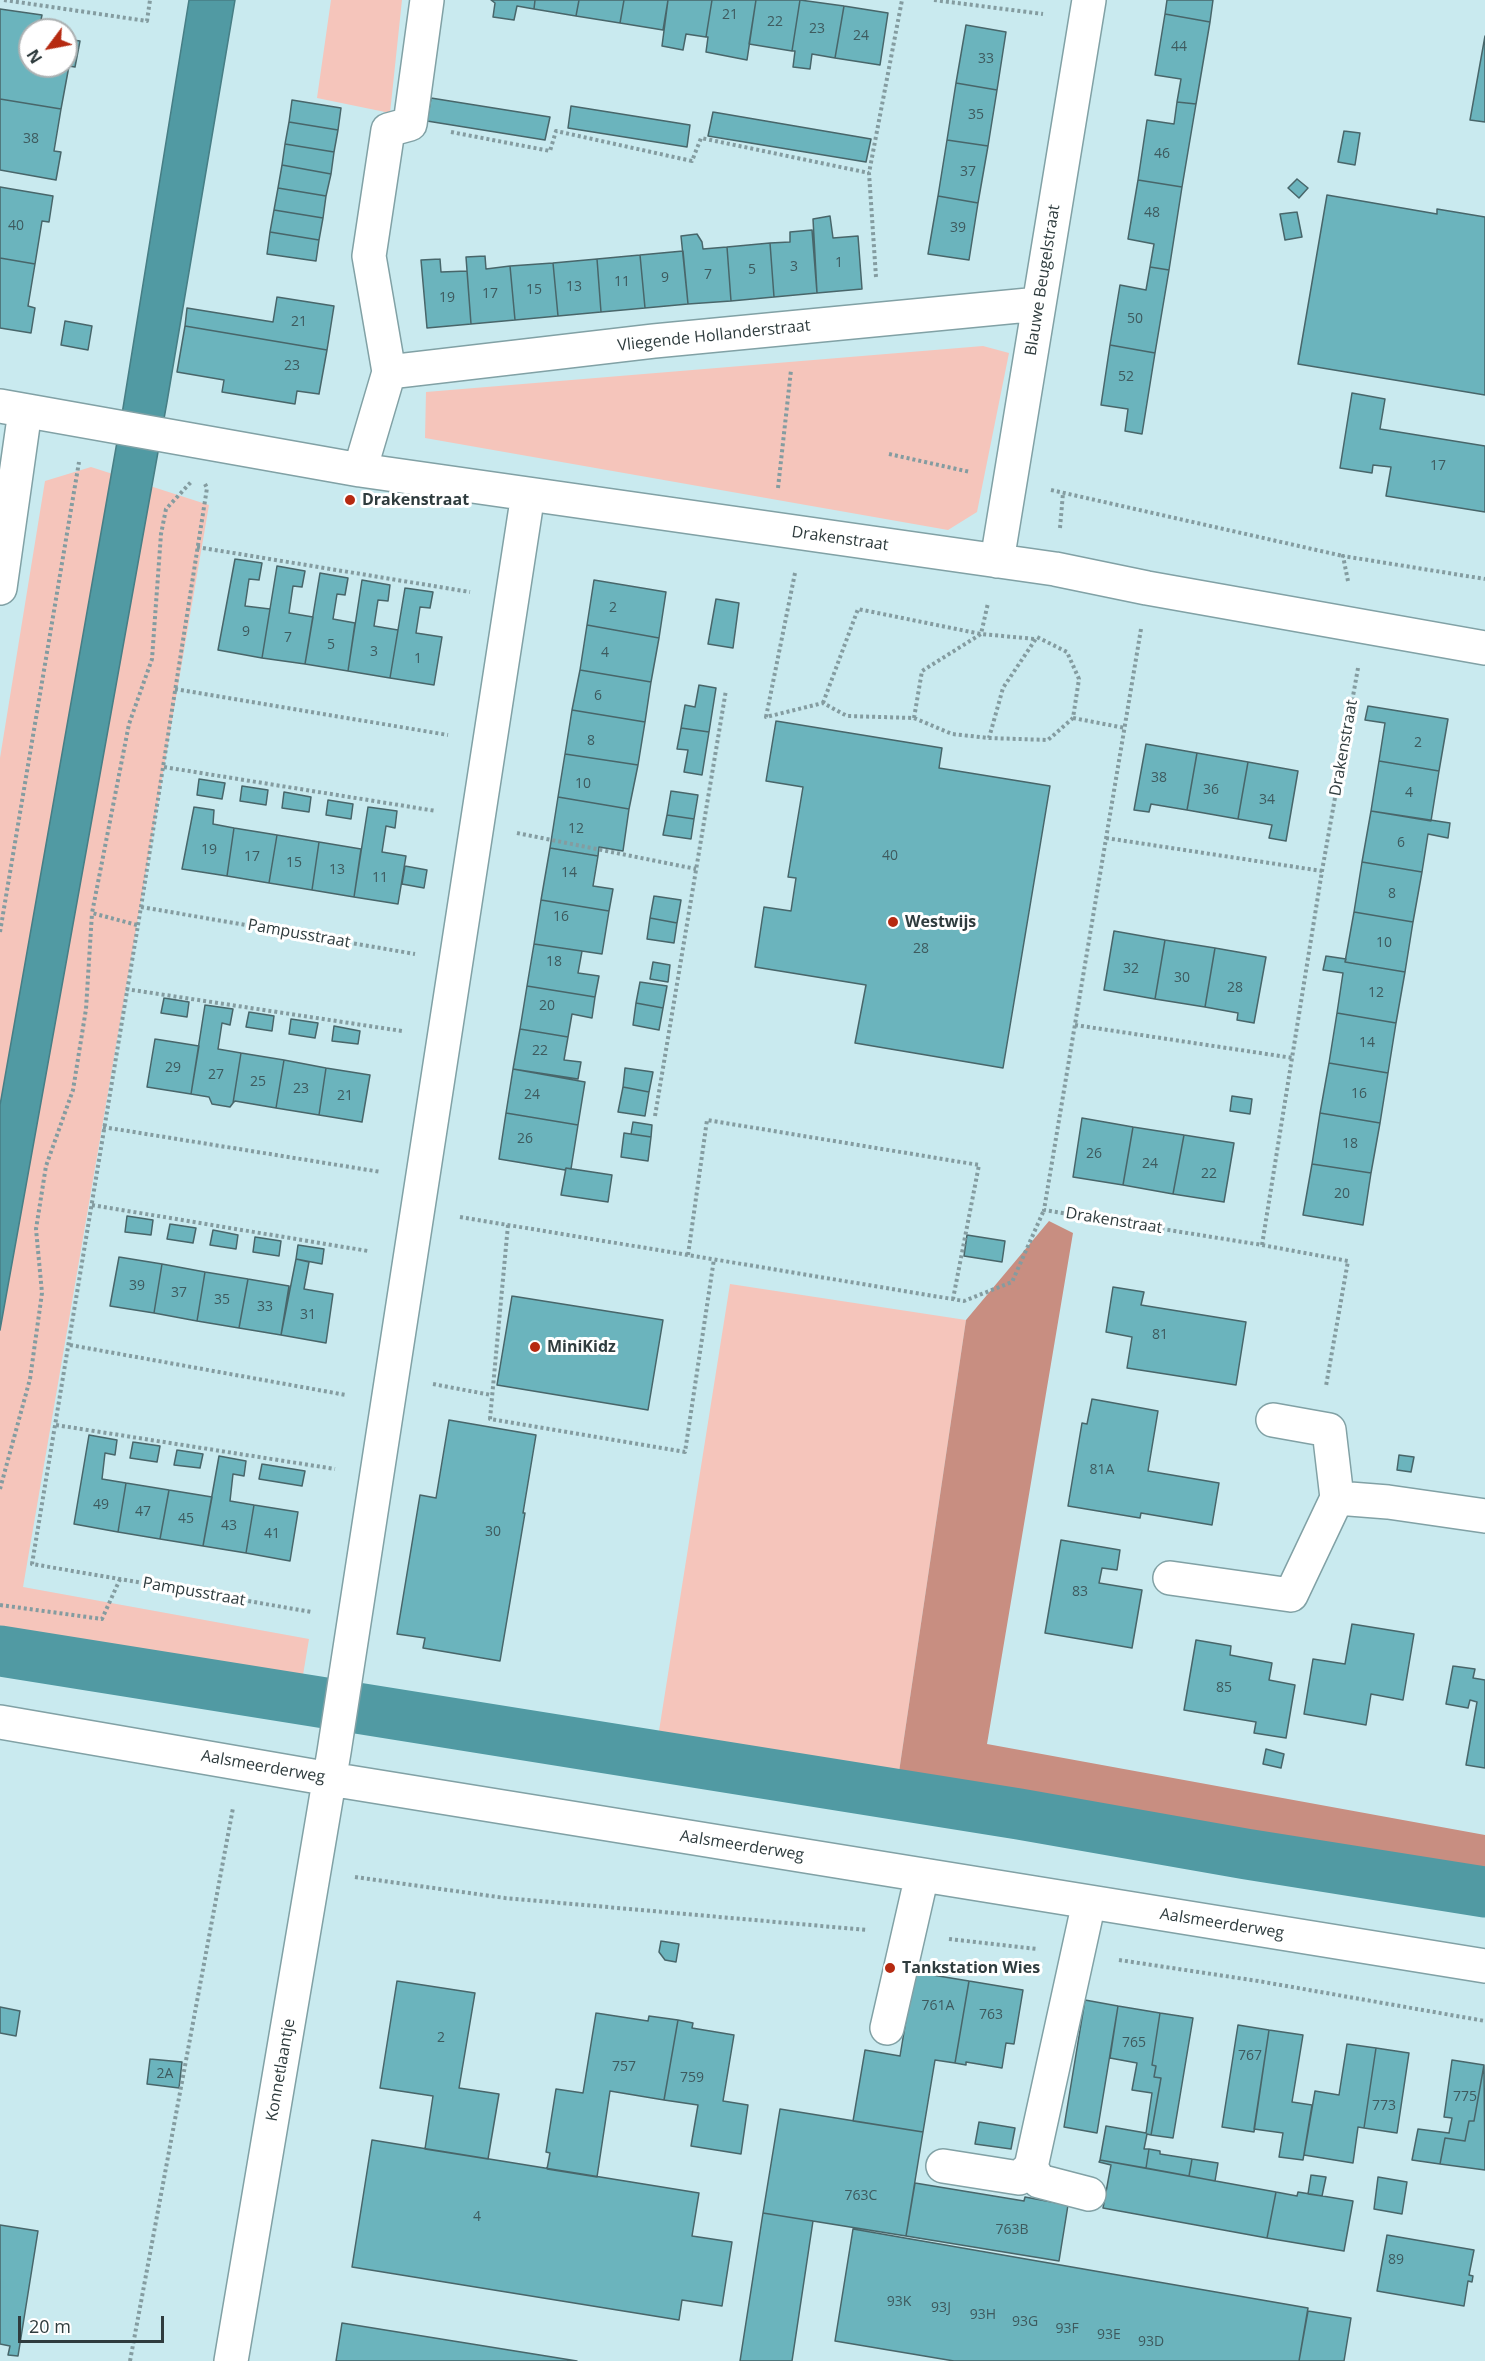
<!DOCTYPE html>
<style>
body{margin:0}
#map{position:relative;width:1485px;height:2361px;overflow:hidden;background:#c9eaef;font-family:"Open Sans",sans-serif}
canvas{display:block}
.north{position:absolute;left:18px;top:18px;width:60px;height:60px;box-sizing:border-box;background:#fff;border:2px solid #acb1b2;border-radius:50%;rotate:238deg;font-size:16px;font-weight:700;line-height:24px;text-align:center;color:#2f3c3e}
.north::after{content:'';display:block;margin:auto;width:21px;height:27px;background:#b62a11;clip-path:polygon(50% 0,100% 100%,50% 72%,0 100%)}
.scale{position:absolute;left:18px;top:2316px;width:146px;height:27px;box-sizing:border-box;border:3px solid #2f3c3e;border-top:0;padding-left:8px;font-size:18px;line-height:21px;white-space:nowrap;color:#2f3c3e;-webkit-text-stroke:4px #fff;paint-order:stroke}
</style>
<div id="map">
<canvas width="1485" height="2361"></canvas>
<div class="north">N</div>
<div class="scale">20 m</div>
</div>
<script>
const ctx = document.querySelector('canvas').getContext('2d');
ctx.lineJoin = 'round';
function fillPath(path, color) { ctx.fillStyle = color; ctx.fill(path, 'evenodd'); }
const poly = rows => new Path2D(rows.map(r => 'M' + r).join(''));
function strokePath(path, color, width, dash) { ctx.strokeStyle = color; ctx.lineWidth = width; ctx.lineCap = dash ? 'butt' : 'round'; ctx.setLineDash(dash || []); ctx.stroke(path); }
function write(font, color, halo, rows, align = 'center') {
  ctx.font = font + ' "Open Sans",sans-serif'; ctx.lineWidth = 6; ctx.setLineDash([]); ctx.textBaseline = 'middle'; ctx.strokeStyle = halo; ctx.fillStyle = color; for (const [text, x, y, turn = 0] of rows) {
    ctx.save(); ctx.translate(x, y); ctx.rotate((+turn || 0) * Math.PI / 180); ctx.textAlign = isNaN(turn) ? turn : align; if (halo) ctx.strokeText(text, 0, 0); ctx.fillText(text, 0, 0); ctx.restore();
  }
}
fillPath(poly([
 [331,0,402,0,390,113,317,98],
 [983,346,1009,353,977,512,948,530,425,438,426,392],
 [91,467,209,505,23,1587,309,1639,302,1681,302,1702,0,1651,0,758,45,481],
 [730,1284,966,1320,895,1799,655,1756]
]), '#f5c5bb');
fillPath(poly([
 [1049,1221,1073,1233,987,1744,1485,1835,1485,1894,895,1799,966,1320]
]), '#c88e81');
const water = poly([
 [189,0,235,0,167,402,0,1330,0,1105,123,408,189,0]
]);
fillPath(water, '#519aa3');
strokePath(water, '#477e85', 1.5);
strokePath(poly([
 [0,1651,1019,1814,1246,1854,1485,1892]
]), '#519aa3', 51);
const building = poly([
 [491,0,535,0,534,9,517,6,514,20,493,17,495,3,491,0],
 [535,0,579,0,576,16,534,9,535,0],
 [579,0,624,0,620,23,576,16,579,0],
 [624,0,668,0,663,30,620,23,624,0],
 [668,0,712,0,706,37,686,34,683,50,662,46,668,0],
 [712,0,756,0,747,60,706,52,708,37,706,37,712,0],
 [756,0,800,0,792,51,749,44,756,0],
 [800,0,844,6,835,58,812,54,810,69,793,67,795,51,792,51,800,0],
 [1167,0,1213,0,1210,22,1165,14,1167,0],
 [844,6,888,13,880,65,835,58,844,6],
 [0,9,42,15,39,30,30,30,30,66,66,66,66,39,80,41,75,67,69,66,61,109,0,99,0,9],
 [1165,14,1210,22,1196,104,1177,102,1181,79,1155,75,1165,14],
 [966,25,1006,32,997,90,956,83,966,25],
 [1485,36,1485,122,1470,120,1485,36],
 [956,83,997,90,988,146,947,140,956,83],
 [431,98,550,117,545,140,427,121,431,98],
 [0,99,61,109,54,151,61,152,56,180,0,170,0,99],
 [292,100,341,108,338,130,289,122,292,100],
 [1177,102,1196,104,1182,187,1138,180,1147,120,1174,124,1177,102],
 [571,106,690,125,687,147,568,128,571,106],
 [713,112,871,139,866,162,708,136,713,112],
 [289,122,338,130,334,152,285,144,289,122],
 [1344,131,1360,133,1355,165,1338,162,1344,131],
 [947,140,988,146,978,203,938,196,947,140],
 [285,144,334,152,331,174,282,165,285,144],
 [282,165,331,174,326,196,278,188,282,165],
 [1297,179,1308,188,1299,198,1288,188,1297,179],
 [1138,180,1182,187,1169,270,1150,267,1154,244,1128,239,1138,180],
 [0,187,53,196,49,222,42,221,35,264,0,258,0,187],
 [278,188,326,196,323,218,274,210,278,188],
 [1327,195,1437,214,1437,209,1485,217,1485,395,1298,364,1327,195],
 [938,196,978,203,969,260,928,254,938,196],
 [274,210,323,218,319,240,270,232,274,210],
 [1297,212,1302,237,1285,240,1280,214,1297,212],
 [830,216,833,238,858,236,862,289,817,293,813,219,830,216],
 [812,230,817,293,774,297,770,243,790,242,790,232,812,230],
 [270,232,319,240,316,261,267,254,270,232],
 [697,234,702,242,703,249,727,247,731,301,688,304,681,236,697,234],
 [770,243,774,297,731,301,727,247,770,243],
 [683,251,688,304,645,308,640,255,683,251],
 [640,255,645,308,601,312,597,259,640,255],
 [485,256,486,269,510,266,515,320,471,324,466,257,485,256],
 [0,258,35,264,28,306,35,308,31,333,0,328,0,258],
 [440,259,441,272,467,271,471,324,427,328,421,260,440,259],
 [597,259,601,312,558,316,553,263,597,259],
 [553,263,558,316,515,320,510,266,553,263],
 [1150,267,1169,270,1155,353,1110,345,1120,285,1146,290,1150,267],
 [277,297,334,306,327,350,185,326,187,308,273,322,277,297],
 [65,321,92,326,88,350,61,345,65,321],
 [185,326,327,350,319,394,297,391,295,404,222,392,224,380,177,372,185,326],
 [1110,345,1155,353,1142,434,1125,431,1128,409,1101,405,1110,345],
 [1352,393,1385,399,1380,429,1485,446,1485,512,1386,496,1391,467,1373,465,1372,473,1340,468,1352,393],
 [235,559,262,563,259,580,249,579,245,606,270,609,262,658,218,650,235,559],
 [277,566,305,571,302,587,293,586,289,613,313,617,305,664,262,658,277,566],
 [320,573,348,578,345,595,337,594,333,619,355,623,348,671,305,664,320,573],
 [362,580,390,585,388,601,378,600,374,626,398,630,390,678,348,671,362,580],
 [594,580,666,592,659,638,587,625,594,580],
 [405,588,433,592,430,608,420,607,416,633,442,637,434,685,390,678,405,588],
 [716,599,739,603,733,648,708,644,716,599],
 [587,625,659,638,651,682,580,670,587,625],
 [580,670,651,682,645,722,572,710,580,670],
 [699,685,716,688,709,732,681,728,685,705,695,707,699,685],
 [1368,706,1448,719,1439,771,1379,761,1385,723,1365,720,1368,706],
 [572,710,645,722,638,765,565,754,572,710],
 [776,721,942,748,939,768,1050,786,1003,1068,855,1043,866,985,755,967,764,907,791,911,796,878,788,877,803,787,766,781,776,721],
 [681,728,709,732,702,775,684,772,688,750,677,749,681,728],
 [1146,744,1197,753,1187,810,1151,804,1149,812,1134,810,1146,744],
 [1197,753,1248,762,1238,819,1187,810,1197,753],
 [565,754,638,765,629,809,558,797,565,754],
 [1379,761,1439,771,1431,821,1371,811,1379,761],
 [1248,762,1298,771,1286,841,1269,838,1272,825,1238,819,1248,762],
 [199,779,225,783,222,799,197,795,199,779],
 [242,786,268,790,266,805,240,801,242,786],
 [671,791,698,795,694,819,667,815,671,791],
 [284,792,311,797,309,812,282,808,284,792],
 [558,797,629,809,623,851,599,847,598,856,550,848,558,797],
 [328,800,353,804,351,819,326,815,328,800],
 [194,807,214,810,213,824,234,828,227,876,182,869,194,807],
 [368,807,397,811,395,828,386,826,382,852,406,856,398,904,354,897,368,807],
 [1371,811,1450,823,1448,838,1428,834,1422,872,1362,862,1371,811],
 [667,815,694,819,691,839,663,835,667,815],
 [234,828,277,835,269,883,227,876,234,828],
 [277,835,319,842,312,890,269,883,277,835],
 [319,842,361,849,354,897,312,890,319,842],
 [550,848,598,856,593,886,613,889,609,911,541,900,550,848],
 [1362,862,1422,872,1413,922,1354,912,1362,862],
 [405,866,427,870,424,888,402,884,405,866],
 [654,896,681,900,677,923,650,918,654,896],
 [541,900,609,911,602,954,534,944,541,900],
 [1354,912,1413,922,1405,972,1345,962,1354,912],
 [650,918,677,923,674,943,647,939,650,918],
 [1114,931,1165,940,1155,999,1104,990,1114,931],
 [1165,940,1215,948,1205,1007,1155,999,1165,940],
 [534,944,582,951,578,973,599,976,595,997,527,986,534,944],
 [1215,948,1266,957,1254,1023,1237,1020,1238,1013,1205,1007,1215,948],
 [1326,956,1346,959,1345,962,1405,972,1396,1023,1337,1013,1343,973,1323,970,1326,956],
 [653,962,670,965,668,982,650,979,653,962],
 [640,982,667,986,663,1008,636,1003,640,982],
 [527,986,595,997,592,1018,572,1014,568,1037,520,1029,527,986],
 [164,998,189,1002,187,1017,161,1013,164,998],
 [636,1003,663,1008,659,1030,633,1025,636,1003],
 [205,1005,233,1009,230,1025,222,1023,218,1049,241,1053,233,1103,230,1107,212,1104,209,1097,191,1094,205,1005],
 [249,1012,274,1016,272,1031,246,1027,249,1012],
 [1337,1013,1396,1023,1388,1073,1329,1063,1337,1013],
 [291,1019,318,1023,315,1038,289,1034,291,1019],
 [334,1026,360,1031,358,1044,332,1041,334,1026],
 [520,1029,568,1037,564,1060,581,1062,578,1079,513,1069,520,1029],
 [155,1039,199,1046,191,1094,147,1087,155,1039],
 [241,1053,284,1060,276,1108,235,1101,233,1103,241,1053],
 [284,1060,326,1068,319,1115,276,1108,284,1060],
 [1329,1063,1388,1073,1380,1123,1320,1113,1329,1063],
 [326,1068,370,1075,362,1122,319,1115,326,1068],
 [625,1068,653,1072,649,1092,623,1087,625,1068],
 [513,1069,585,1082,578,1125,506,1113,513,1069],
 [623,1087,649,1092,645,1116,618,1112,623,1087],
 [1232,1096,1252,1099,1250,1114,1230,1111,1232,1096],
 [506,1113,578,1125,571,1169,566,1168,565,1170,499,1159,506,1113],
 [1320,1113,1380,1123,1371,1173,1312,1164,1320,1113],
 [1082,1118,1133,1127,1123,1185,1073,1177,1082,1118],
 [633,1122,652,1125,651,1137,631,1134,633,1122],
 [1133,1127,1184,1135,1173,1194,1123,1185,1133,1127],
 [624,1133,651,1137,648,1161,621,1157,624,1133],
 [1184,1135,1234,1143,1224,1202,1173,1194,1184,1135],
 [1312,1164,1371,1173,1363,1225,1303,1215,1312,1164],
 [566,1168,612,1175,608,1202,561,1195,566,1168],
 [127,1216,153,1220,151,1235,125,1232,127,1216],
 [170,1224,196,1228,193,1243,167,1239,170,1224],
 [213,1230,238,1235,236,1249,210,1245,213,1230],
 [967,1235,1005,1241,1002,1262,964,1256,967,1235],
 [255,1237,281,1241,279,1256,253,1252,255,1237],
 [298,1245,324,1249,322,1264,296,1259,298,1245],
 [119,1257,162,1264,154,1313,110,1306,119,1257],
 [296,1259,309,1262,304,1289,333,1294,326,1343,281,1335,296,1259],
 [162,1264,205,1272,197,1321,154,1313,162,1264],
 [205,1272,248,1279,239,1328,197,1321,205,1272],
 [248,1279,289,1286,281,1335,239,1328,248,1279],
 [1113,1287,1144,1292,1141,1305,1246,1322,1236,1385,1127,1368,1132,1337,1106,1332,1113,1287],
 [512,1296,663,1320,648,1410,497,1385,512,1296],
 [1092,1399,1158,1411,1148,1471,1219,1483,1212,1525,1141,1513,1140,1518,1068,1506,1082,1423,1087,1424,1092,1399],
 [449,1420,536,1435,523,1513,525,1513,500,1661,423,1648,425,1638,397,1634,420,1495,436,1498,449,1420],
 [89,1435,117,1440,115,1455,105,1453,102,1479,126,1483,118,1532,74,1524,89,1435],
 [133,1442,160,1446,157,1462,130,1458,133,1442],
 [177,1450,203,1454,200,1468,174,1465,177,1450],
 [1399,1455,1414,1457,1411,1472,1397,1470,1399,1455],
 [219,1456,246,1461,244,1476,233,1474,230,1501,254,1505,246,1553,203,1546,219,1456],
 [262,1464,305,1471,302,1486,259,1479,262,1464],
 [126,1483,169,1490,160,1539,118,1532,126,1483],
 [169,1490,212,1497,203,1546,160,1539,169,1490],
 [254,1505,298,1512,290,1561,246,1553,254,1505],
 [1061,1540,1120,1550,1117,1570,1102,1568,1099,1583,1142,1590,1132,1648,1045,1633,1061,1540],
 [1352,1624,1414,1634,1403,1700,1371,1694,1366,1725,1304,1714,1313,1659,1345,1664,1352,1624],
 [1196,1640,1231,1646,1230,1655,1272,1663,1269,1680,1295,1685,1286,1738,1254,1733,1256,1722,1184,1710,1196,1640],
 [1453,1666,1475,1669,1473,1678,1485,1680,1485,1768,1466,1765,1477,1702,1470,1700,1468,1708,1446,1704,1453,1666],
 [1266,1749,1284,1754,1281,1768,1263,1764,1266,1749],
 [661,1941,679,1944,676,1962,665,1960,659,1952,661,1941],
 [914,1972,969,1981,955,2063,935,2060,923,2132,853,2121,865,2050,900,2056,914,1972],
 [397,1981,475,1993,459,2088,499,2094,488,2159,425,2149,433,2096,380,2088,397,1981],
 [969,1981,1023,1990,1014,2044,1006,2043,1002,2068,966,2062,966,2065,955,2063,969,1981],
 [1085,2000,1118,2006,1097,2133,1064,2127,1085,2000],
 [1118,2006,1160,2013,1152,2065,1156,2066,1154,2077,1161,2078,1151,2135,1147,2134,1144,2149,1149,2149,1146,2168,1100,2160,1106,2126,1146,2133,1152,2093,1132,2090,1137,2063,1110,2058,1118,2006],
 [0,2007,20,2011,16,2036,0,2033,0,2007],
 [596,2013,648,2021,649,2016,678,2020,664,2100,610,2091,597,2177,547,2169,550,2153,546,2152,556,2089,583,2093,596,2013],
 [1160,2013,1193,2018,1173,2138,1151,2135,1161,2078,1154,2077,1156,2066,1152,2065,1160,2013],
 [678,2020,693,2023,692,2028,734,2035,723,2101,748,2105,741,2154,691,2146,698,2105,664,2100,678,2020],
 [1238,2025,1269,2030,1254,2132,1222,2127,1238,2025],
 [1269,2030,1303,2035,1292,2102,1312,2105,1303,2160,1279,2157,1283,2133,1254,2129,1269,2030],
 [1347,2044,1376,2048,1364,2128,1358,2127,1353,2163,1304,2155,1315,2091,1339,2095,1347,2044],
 [1376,2048,1409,2053,1397,2133,1364,2128,1376,2048],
 [150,2059,182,2062,179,2088,147,2084,150,2059],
 [1452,2060,1484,2065,1474,2121,1469,2121,1465,2141,1445,2138,1440,2164,1412,2160,1418,2129,1449,2133,1452,2118,1444,2117,1452,2060],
 [1484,2065,1485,2170,1440,2164,1445,2138,1465,2141,1469,2121,1474,2121,1484,2065],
 [780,2109,923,2132,906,2236,763,2213,780,2109],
 [979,2122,1015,2128,1011,2149,975,2144,979,2122],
 [372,2140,699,2193,692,2236,732,2242,722,2306,682,2300,679,2320,352,2267,372,2140],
 [1149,2149,1160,2151,1160,2154,1192,2159,1189,2176,1146,2168,1149,2149],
 [1192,2159,1218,2163,1215,2181,1189,2176,1192,2159],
 [1100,2160,1276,2192,1267,2238,1103,2208,1111,2165,1099,2162,1100,2160],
 [1311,2175,1326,2177,1322,2196,1308,2194,1311,2175],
 [1378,2177,1407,2182,1402,2214,1374,2209,1378,2177],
 [915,2183,1024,2201,1025,2197,1068,2205,1059,2261,906,2236,915,2183],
 [1276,2192,1297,2196,1298,2192,1353,2201,1344,2251,1267,2238,1276,2192],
 [763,2213,813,2221,792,2361,740,2361,763,2213],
 [0,2225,38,2231,18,2356,8,2355,10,2346,0,2344,0,2225],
 [853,2229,1308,2308,1299,2361,954,2361,835,2341,853,2229],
 [1387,2235,1474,2250,1469,2275,1473,2276,1472,2282,1468,2281,1464,2306,1377,2291,1387,2235],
 [1308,2311,1351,2318,1344,2361,1299,2361,1308,2311],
 [342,2323,577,2361,336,2361,342,2323]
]);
fillPath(building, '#6bb4bd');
strokePath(building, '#48666a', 1.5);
const minor = poly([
 [389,372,369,256,388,130,410,124,427,0],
 [0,406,360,470,1055,569,1147,588,1485,648],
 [360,470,389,372,654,341,1039,304],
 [997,561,1089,0],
 [0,588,25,411],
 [1273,1420,1329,1430,1337,1498],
 [1170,1578,1291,1595,1337,1498,1388,1502,1485,1516],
 [0,1722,330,1779,1485,1966],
 [887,2028,922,1875],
 [943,2166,1019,2178,1031,2167,1089,1902],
 [1031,2167,1039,2181,1089,2194],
 [231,2361,334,1752,528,494]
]);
strokePath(minor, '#81a1a5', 36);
strokePath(poly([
 [4,0,147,21,150,0],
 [934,0,1043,14],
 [451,132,550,151,556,131,692,161,701,138,869,173],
 [876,277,869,173,902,0],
 [889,454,970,472],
 [205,484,207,488,141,907,32,1564,312,1612],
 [778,488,791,370],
 [1051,490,1343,556],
 [1060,528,1063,493],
 [197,547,470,592],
 [795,573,766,717,823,703,847,716,914,718,952,734,989,738,1048,740,1073,718,1079,679,1067,652,1037,637,1003,688,989,738],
 [1348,581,1343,556,1485,579],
 [1141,629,1044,1210,1262,1245,1348,1261,1326,1386],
 [175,689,448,735],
 [823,703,858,609,981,634,1035,639],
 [914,718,922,671,981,634,988,603],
 [1073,718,1125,728],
 [164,767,436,811],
 [517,833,696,869],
 [1106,838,1322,871],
 [141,907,415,954],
 [137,925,92,913,129,724,152,659,161,534,166,509,191,482],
 [0,932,79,462],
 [126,989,402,1031],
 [1075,1025,1293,1058],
 [655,1116,726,690],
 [103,1127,381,1172],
 [92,1205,368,1251],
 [460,1217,964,1301,1012,1282,1044,1210],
 [508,1225,490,1419,685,1452,714,1259],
 [1262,1245,1322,871,1358,668],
 [688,1255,707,1120,979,1165,953,1299],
 [70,1345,346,1395],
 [433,1384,491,1395],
 [56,1425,335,1469],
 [0,1489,30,1379,42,1293,36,1229,46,1166,73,1090,86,1009,92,913],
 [0,1605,102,1619,120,1579],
 [355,1877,505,1898,867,1930],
 [949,1939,1037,1949],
 [1119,1960,1258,1981,1485,2021],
 [130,2361,233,1808]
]), '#849ca0', 4, [3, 3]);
strokePath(minor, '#fff', 33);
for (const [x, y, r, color] of [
 [350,500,6,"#b62a11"],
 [893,922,6,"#b62a11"],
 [535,1347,6,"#b62a11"],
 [890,1968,6,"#b62a11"]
]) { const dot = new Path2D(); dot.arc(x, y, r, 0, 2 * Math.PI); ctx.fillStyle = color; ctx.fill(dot); strokePath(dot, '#fff', 2); }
write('14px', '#3e5a5e', null, [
 ["21",730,15],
 ["22",775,22],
 ["23",817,29],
 ["24",861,36],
 ["44",1179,47],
 ["33",986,59],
 ["35",976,115],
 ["38",31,139],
 ["46",1162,154],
 ["37",968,172],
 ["48",1152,213],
 ["40",16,226],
 ["39",958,228],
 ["1",839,263],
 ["3",794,267],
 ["5",752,270],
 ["7",708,275],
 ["9",665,278],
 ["11",622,282],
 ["13",574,287],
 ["15",534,290],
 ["17",490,294],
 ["19",447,298],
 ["50",1135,319],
 ["21",299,322],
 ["23",292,366],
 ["52",1126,377],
 ["17",1438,466],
 ["2",613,608],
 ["9",246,632],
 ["7",288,638],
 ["5",331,645],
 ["3",374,652],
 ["4",605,653],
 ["1",418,659],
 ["6",598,696],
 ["8",591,741],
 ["2",1418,743],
 ["38",1159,778],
 ["10",583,784],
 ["36",1211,790],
 ["4",1409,793],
 ["34",1267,800],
 ["12",576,829],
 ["6",1401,843],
 ["19",209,850],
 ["40",890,856],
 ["17",252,857],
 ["15",294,863],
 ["13",337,870],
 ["14",569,873],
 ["11",380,878],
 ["8",1392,894],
 ["16",561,917],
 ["10",1384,943],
 ["28",921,949],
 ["18",554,962],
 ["32",1131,969],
 ["30",1182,978],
 ["28",1235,988],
 ["12",1376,993],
 ["20",547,1006],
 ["14",1367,1043],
 ["22",540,1051],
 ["29",173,1068],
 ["27",216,1075],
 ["25",258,1082],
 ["23",301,1089],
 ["16",1359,1094],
 ["24",532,1095],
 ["21",345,1096],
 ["26",525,1139],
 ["18",1350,1144],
 ["26",1094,1154],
 ["24",1150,1164],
 ["22",1209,1174],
 ["20",1342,1194],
 ["39",137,1286],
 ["37",179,1293],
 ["35",222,1300],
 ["33",265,1307],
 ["31",308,1315],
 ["81",1160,1335],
 ["81A",1102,1470],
 ["49",101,1505],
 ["47",143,1512],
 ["45",186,1519],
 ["43",229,1526],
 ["30",493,1532],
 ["41",272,1534],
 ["83",1080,1592],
 ["85",1224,1688],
 ["761A",938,2006],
 ["763",991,2015],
 ["2",441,2038],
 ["765",1134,2043],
 ["767",1250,2056],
 ["757",624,2067],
 ["2A",165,2074],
 ["759",692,2078],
 ["775",1465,2097],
 ["773",1384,2106],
 ["763C",861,2196],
 ["4",477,2217],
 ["763B",1012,2230],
 ["89",1396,2260],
 ["93K",899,2302],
 ["93J",941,2308],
 ["93H",983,2315],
 ["93G",1025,2322],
 ["93F",1067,2329],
 ["93E",1109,2335],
 ["93D",1151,2342]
]);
write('16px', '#2f3c3e', '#fff', [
 ["Blauwe Beugelstraat",1043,280,-81],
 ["Vliegende Hollanderstraat",714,336,-6],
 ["Drakenstraat",840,539,8],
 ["Drakenstraat",1344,748,-80],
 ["Pampusstraat",299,934,10],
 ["Drakenstraat",1114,1221,9],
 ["Pampusstraat",194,1592,10],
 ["Aalsmeerderweg",263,1767,10],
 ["Aalsmeerderweg",742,1846,9],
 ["Aalsmeerderweg",1222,1924,9],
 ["Konnetlaantje",281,2070,-80]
]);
write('bold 16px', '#2f3c3e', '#fff', [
 ["Drakenstraat",362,500],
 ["Westwijs",905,922],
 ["MiniKidz",547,1347],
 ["Tankstation Wies",902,1968]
], 'left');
</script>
